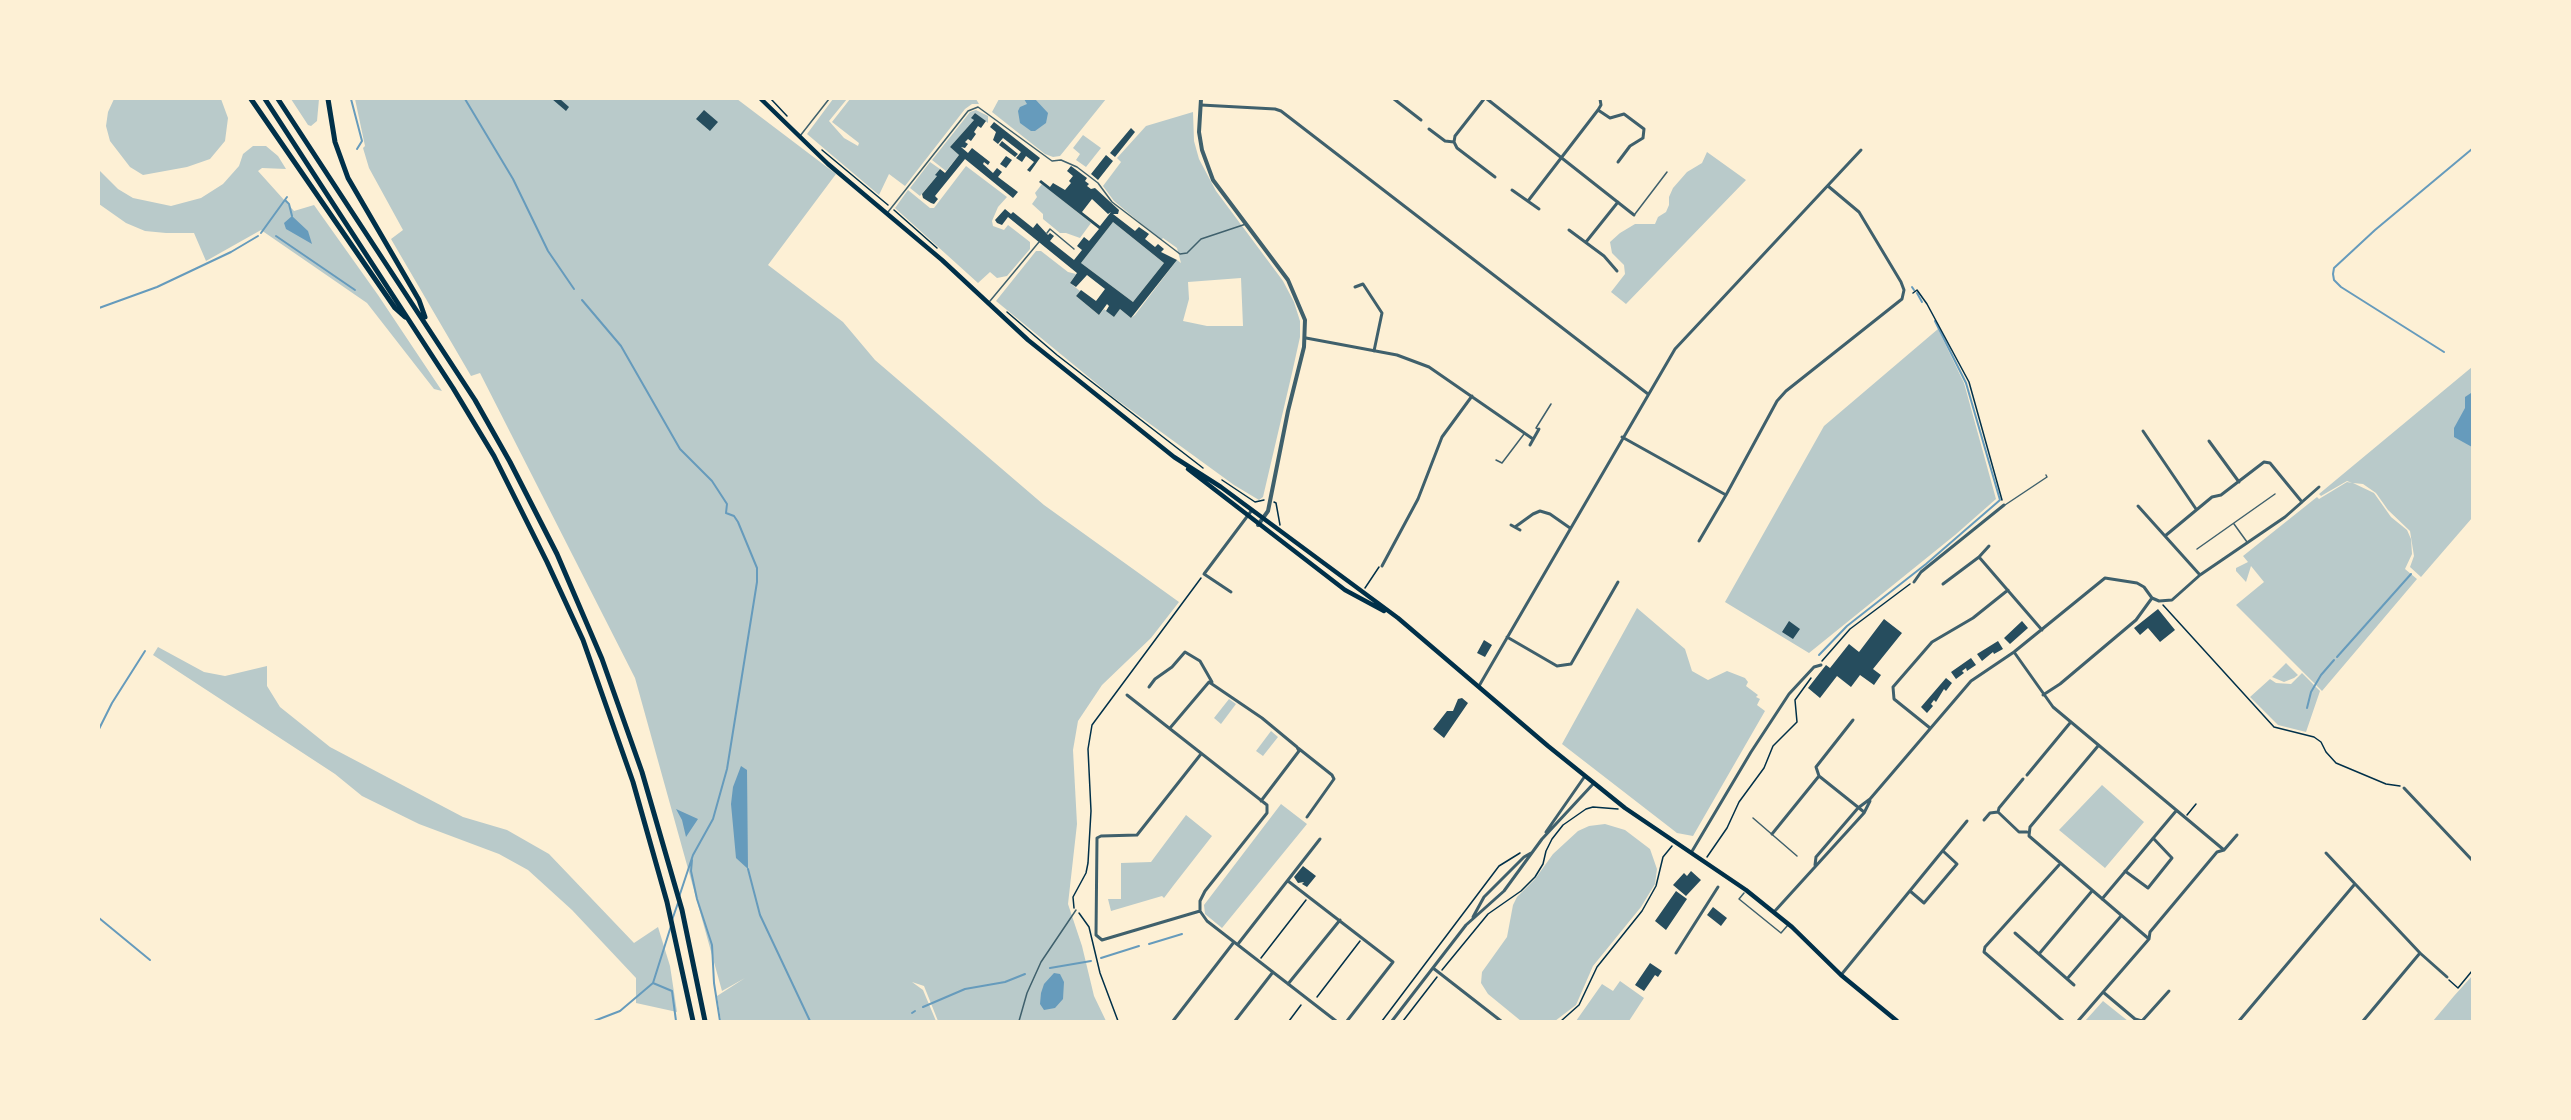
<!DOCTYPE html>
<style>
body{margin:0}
#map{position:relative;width:2571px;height:1120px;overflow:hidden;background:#fdf0d5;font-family:Jost,sans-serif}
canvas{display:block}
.frame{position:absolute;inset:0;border:100px solid #fdf0d5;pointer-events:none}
</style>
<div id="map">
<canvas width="2571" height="1120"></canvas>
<div class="frame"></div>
</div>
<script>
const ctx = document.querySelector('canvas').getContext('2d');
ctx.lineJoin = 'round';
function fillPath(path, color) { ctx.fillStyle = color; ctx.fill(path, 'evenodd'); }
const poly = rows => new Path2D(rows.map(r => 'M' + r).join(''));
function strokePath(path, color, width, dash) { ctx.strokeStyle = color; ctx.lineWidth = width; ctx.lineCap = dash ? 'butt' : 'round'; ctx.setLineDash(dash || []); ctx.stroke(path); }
fillPath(poly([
 [114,99,221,99,228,118,225,141,210,159,187,167,143,175,130,167,110,141,106,126,108,112],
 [291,99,319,99,317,121,311,126,308,125],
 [355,99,737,99,836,174,768,265,843,322,875,360,1044,505,1179,602,1151,638,1102,685,1078,721,1073,750,1077,824,1068,904,1082,946,1094,996,1106,1021,938,1021,924,986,912,982,923,990,936,1021,721,1021,717,996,745,978,722,991,635,678,480,373,471,376,391,239,403,230,369,168,363,148,365,146],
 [833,99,847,99,829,121,844,138,858,146,859,143,832,122,850,99,976,99,979,104,972,104,965,109,905,186,889,174,879,195,807,134],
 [999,99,1106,99,1060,156,1053,157,1045,154,992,112],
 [976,110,988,116,988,123,975,113,972,117,974,120,950,147,959,155,946,171,932,160,970,112],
 [1193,112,1194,141,1199,159,1216,191,1283,281,1294,302,1300,321,1300,337,1292,373,1263,497,1259,500,1234,485,1113,397,996,301,1036,251,1041,251,1068,272,1076,274,1070,283,1080,291,1076,296,1099,315,1104,309,1114,317,1120,309,1131,318,1135,315,1177,260,1181,263,1177,248,1163,238,1161,240,1114,201,1103,186,1121,162,1117,158,1146,126],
 [1241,278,1243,326,1207,326,1183,321,1189,299,1188,282],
 [1083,135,1101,148,1086,167,1076,160,1080,154,1073,148],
 [253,146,266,146,278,156,286,169,262,168,258,171,294,211,314,205,378,295,442,391,434,389,367,303,261,230,206,261,194,233,166,233,145,231,126,223,99,204,99,170,118,189,133,198,171,206,201,198,223,184,239,166,243,154],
 [1707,152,1746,180,1626,304,1611,292,1625,274,1624,265,1612,253,1610,242,1620,233,1635,224,1655,224,1658,217,1666,212,1669,205,1669,197,1673,188,1687,172,1702,163],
 [930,162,940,169,936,174,937,176,920,196,910,188],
 [966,166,1007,197,998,207,992,221,993,226,1004,230,1008,225,1030,242,1030,249,1007,276,997,278,990,272,978,283,895,208,908,190,930,208,934,208],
 [1042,184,1091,223,1080,238,1066,233,1060,233,1043,219,1043,214,1032,204,1037,197,1035,193],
 [1113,222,1164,263,1133,302,1081,263],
 [1938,329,1964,383,1996,499,1955,535,1809,653,1725,602,1824,426],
 [2472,367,2472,518,2421,577,2410,567,2414,556,2410,531,2388,510,2376,493,2363,484,2353,483,2374,493,2391,517,2407,530,2411,539,2412,554,2405,569,2417,579,2322,691,2236,605,2264,582,2251,566,2246,582,2236,571,2236,568,2248,562,2243,556,2317,497,2319,499,2347,482,2352,483,2347,481,2321,496,2319,494],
 [1637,608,1685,649,1692,671,1708,680,1727,671,1745,678,1748,682,1746,686,1758,695,1756,697,1760,699,1757,705,1765,711,1693,836,1677,833,1562,744],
 [158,647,204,672,225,676,267,666,267,686,280,707,330,747,463,817,507,830,549,854,634,943,658,927,670,966,677,1012,636,1003,636,978,572,910,528,870,499,854,419,824,362,796,335,774,153,655],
 [2286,663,2298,675,2294,678,2284,682,2272,677],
 [2302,673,2320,691,2306,732,2278,725,2250,697,2270,679,2276,683,2291,684],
 [1229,699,1236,704,1221,724,1214,718],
 [1271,731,1278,737,1263,756,1256,751],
 [2102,785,2144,822,2105,868,2059,830],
 [1281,804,1307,824,1222,928,1205,914,1204,905],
 [1186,815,1212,836,1173,886,1164,898,1162,896,1111,911,1108,899,1121,899,1121,863,1151,862],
 [1605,824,1625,830,1650,849,1657,869,1655,884,1641,907,1593,966,1576,1005,1555,1021,1521,1021,1488,994,1481,983,1482,972,1507,937,1513,905,1517,897,1535,879,1553,854,1578,831,1589,826],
 [2472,976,2472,1021,2433,1021,2454,996],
 [1620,981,1644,998,1629,1021,1576,1021,1602,984,1613,991],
 [2103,1001,2128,1021,2085,1021]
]), '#b9caca');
fillPath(poly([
 [1024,99,1035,99,1048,113,1046,123,1035,131,1031,131,1020,123,1018,111,1020,107,1027,104],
 [292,216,308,231,312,244,286,229,284,223],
 [2471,393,2472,394,2472,447,2454,437,2454,428,2465,408,2465,397],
 [741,766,747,770,748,869,736,858,731,804,733,787],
 [676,809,698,819,686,837,682,820],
 [1054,973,1060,974,1064,982,1063,999,1055,1008,1044,1010,1040,1004,1041,993,1044,984]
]), '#669bbc');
strokePath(poly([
 [351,99,362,141,357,149],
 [465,99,513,179,548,251,574,289],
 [285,200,289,204,292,216],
 [261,233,287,197],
 [276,236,355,290],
 [1912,287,1914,290],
 [1917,293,1922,302],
 [582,300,621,346,680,449,712,481,727,504,726,513,734,516,738,522,757,568,757,582,727,769,713,819,693,855,679,897],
 [99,308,157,287,231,252,258,236],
 [2444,352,2341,287,2334,280,2333,274,2334,268,2375,230,2472,149],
 [1819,655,1847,626,1926,564,2000,500,1966,383,1935,321],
 [2337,657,2411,574],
 [2307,708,2311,692,2321,675,2334,660],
 [99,729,112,703,145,651],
 [692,860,691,871,697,899,712,945,714,983,720,1021],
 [748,869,760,915,810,1021],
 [99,918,150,960],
 [672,920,678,903],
 [1149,944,1182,934],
 [1101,958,1139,946],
 [1050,968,1091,961],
 [653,983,671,926],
 [923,1007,965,989,1005,982,1025,974],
 [912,1013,915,1011],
 [594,1021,620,1011,653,983,672,991,676,1021]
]), '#669bbc', 2);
fillPath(poly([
 [552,99,560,99,569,107,566,111],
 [704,110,718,122,710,131,696,119],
 [975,113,986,121,981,128,978,126,974,132,976,134,971,141,968,139,965,142,968,144,965,148,961,147,968,153,972,148,990,162,988,165,984,162,983,164,993,173,997,168,1002,172,998,177,1018,192,1013,198,965,159,935,196,938,199,934,204,931,203,923,198,922,194,937,176,935,175,940,169,945,173,959,155,950,147,974,120,971,118],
 [994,122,1040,158,1030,172,1027,170,1034,162,1026,156,1022,162,1016,158,1021,152,1003,138,998,144,993,140,996,132,990,127],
 [1131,128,1135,132,1115,157,1110,153],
 [1002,141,1018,154,1015,157,999,145],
 [1106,155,1113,161,1098,180,1091,174],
 [1006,156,1012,160,1006,168,1000,164],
 [1071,166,1087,178,1085,181,1089,184,1087,186,1091,189,1095,188,1119,210,1118,214,1113,214,1135,231,1139,227,1149,234,1145,239,1155,247,1158,244,1164,249,1161,252,1177,260,1131,318,1120,309,1114,317,1106,311,1109,306,1107,304,1099,315,1076,296,1081,290,1096,301,1105,289,1087,275,1076,287,1070,283,1077,273,1008,217,1002,225,997,223,995,220,1005,209,1011,214,1013,212,1033,228,1037,223,1048,235,1050,233,1054,236,1050,241,1074,260,1082,250,1077,246,1084,237,1089,241,1099,229,1039,182,1041,180,1050,187,1053,183,1065,190,1071,183,1069,181,1073,176,1067,171],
 [1092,199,1108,214,1111,212,1100,226,1082,212],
 [1113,222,1164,263,1133,302,1081,263],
 [2158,609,2175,630,2160,642,2148,628,2140,635,2134,628],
 [1884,619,1902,633,1873,669,1881,675,1874,685,1860,675,1851,687,1837,676,1820,698,1808,688,1826,665,1830,668,1849,644,1859,652],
 [1789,621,1800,629,1793,639,1782,632],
 [2022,621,2028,628,2010,644,2004,638],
 [1484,640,1492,645,1485,657,1477,653],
 [1998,641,2003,649,1994,654,1993,652,1982,661,1977,654],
 [1971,658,1976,665,1967,671,1966,668,1962,671,1964,673,1956,679,1951,672],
 [1946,678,1952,683,1946,691,1944,689,1936,702,1934,700,1931,704,1933,706,1927,713,1921,707],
 [1462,698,1468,703,1444,738,1433,729,1447,711,1453,711,1458,699],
 [1303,866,1316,876,1307,887,1302,884,1304,882,1298,883,1294,877],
 [1691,871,1701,880,1686,896,1673,885,1684,873,1687,876],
 [1676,891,1687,899,1666,930,1655,921],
 [1713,907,1727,918,1721,926,1707,915],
 [1650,963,1662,971,1658,977,1655,975,1644,991,1635,985]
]), '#264d5e');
strokePath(poly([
 [771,99,787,116],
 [822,150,888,205],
 [894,210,937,248],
 [1913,293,1917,290,1927,304,1969,382,2002,500],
 [1007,312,1057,355,1203,468],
 [1222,480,1255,502,1264,500],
 [1274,502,1276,503,1280,525],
 [1365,588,1379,567],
 [2163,605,2274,727,2314,737,2321,742,2326,752,2336,763,2386,784,2400,786],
 [1822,661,1850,629,1910,584],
 [2187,815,2196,804],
 [1707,857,1727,828,1739,802,1764,768,1773,746,1797,722,1795,700,1811,678],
 [1074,908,1073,897,1086,873,1088,863,1091,811,1088,749,1092,725,1201,578],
 [1079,913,1089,927,1100,973,1118,1021],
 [1261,958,1306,900],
 [1442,970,1488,914,1521,891,1535,877,1543,864,1546,851,1552,839,1563,825,1586,809,1593,807,1618,809],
 [2449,980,2458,988,2472,971],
 [1317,997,1360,941],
 [1289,1021,1301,1005],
 [1382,1021,1499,866,1520,853],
 [1403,1021,1437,977],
 [1561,1021,1579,1005,1597,967,1642,911,1656,886,1663,857,1672,846]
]), '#003049', 1.5);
strokePath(poly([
 [800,136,829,99],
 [888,212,968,111,978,107,1052,161,1061,160,1077,167,1098,183,1112,202,1180,254,1187,253,1201,239,1246,224],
 [1635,214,1667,172],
 [1047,233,1050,229,1074,249],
 [990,301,1039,242],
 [1538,429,1536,428,1551,404],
 [1496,460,1502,463,1524,434],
 [2005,505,2047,477,2046,475],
 [2234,524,2247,542],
 [2197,549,2275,494],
 [1753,818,1797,856],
 [1744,893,1739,899,1781,933,1788,925],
 [1019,1021,1027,993,1041,962,1076,910]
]), '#3f606c', 1.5);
strokePath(poly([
 [1394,99,1421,120],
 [1487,99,1634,215],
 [1201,105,1275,109,1281,111,1648,394],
 [1598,110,1610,118,1624,114,1644,129,1643,138,1630,146,1618,162],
 [1429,129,1445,141,1454,142,1457,148,1495,177],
 [1454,142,1455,136,1484,99],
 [1512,190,1539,209],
 [1528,201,1598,110,1601,105,1600,99],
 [1569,230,1604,256,1617,271],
 [1586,242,1618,202],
 [1355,287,1363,284,1382,313,1374,351],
 [1306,338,1397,355,1429,367,1533,439],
 [2143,431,2196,509],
 [1622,437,1726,495,1777,401,1786,391,1902,299,1904,290,1901,282,1859,212,1828,186],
 [2209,441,2239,482],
 [1530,445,1539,429],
 [2138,506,2200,575],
 [1511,525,1520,530],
 [1515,527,1533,514,1540,511,1550,514,1570,528],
 [2165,536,2212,497,2221,495,2264,462,2270,463,2302,502],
 [1699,541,1726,495],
 [1979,557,2042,630],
 [1382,566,1418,499,1442,437,1472,396],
 [1914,582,1921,572,2004,505],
 [1943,584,1979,557,1989,546],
 [1231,592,1204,574,1252,510],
 [1507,637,1557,666,1571,664,1618,582],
 [2014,652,2053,707,2224,850],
 [1479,686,1675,349,1861,150],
 [1149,687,1155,679,1172,667,1185,652,1200,661,1212,682],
 [1127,695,1267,805,1267,813,1205,891,1200,901,1200,911,1207,921,1336,1021],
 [2043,695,2060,684,2136,620,2152,598],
 [1853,720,1816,767,1819,776,1864,812],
 [1170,728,1209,682,1262,718,1297,747,1299,751,1261,801],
 [1930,728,1894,699,1893,687,1932,642,1973,618,2008,590],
 [2098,746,2030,827,2029,836,2149,939],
 [1298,748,1332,775,1334,779,1307,817],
 [2027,775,2070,723],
 [2023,779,1999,808,1998,812,2019,832,2027,832],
 [2404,788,2472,860],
 [1984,820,1990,813,1998,812],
 [1546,832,1585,776],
 [1772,834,1819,776],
 [1691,853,1751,752,1789,694,1814,667,1821,665],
 [2326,853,2420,953,2447,977],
 [1815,865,1816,857,1858,808,1870,799,1971,681,2014,652,2105,578,2137,583,2144,587,2152,598,2159,601,2172,600,2200,575,2285,517,2319,487],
 [2059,865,1985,947,1984,952,2063,1021],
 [2125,871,2148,888,2172,858,2153,838],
 [1288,881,1393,962,1347,1021],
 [1910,891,1924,903,1957,864,1943,851],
 [2102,899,2176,811],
 [1200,911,1102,940,1096,935,1097,838,1101,836,1137,835,1201,754],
 [1774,912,1864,813,1870,801],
 [1473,917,1484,897,1524,857,1531,853],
 [2015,933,2074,985],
 [1238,944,1320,839],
 [1676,953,1718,887],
 [2039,954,2092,891],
 [1433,968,1501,1021],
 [1841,975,1967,821],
 [2067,979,2121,916],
 [1288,984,1340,920],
 [2103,992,2135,1019,2142,1021,2169,991],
 [1173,1021,1234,942],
 [1235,1021,1273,972],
 [1392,1021,1466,925,1504,891,1542,839,1594,783],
 [2078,1021,2149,939,2150,932,2217,852,2224,850,2237,835],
 [2239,1021,2354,885],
 [2363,1021,2420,953]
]), '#3f606c', 3);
strokePath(poly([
 [1201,99,1199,132,1202,150,1213,180,1288,280,1305,320,1304,347,1288,411,1268,511,1258,525]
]), '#3f606c', 4);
strokePath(poly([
 [761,99,828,164,942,260,1028,340,1174,457],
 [1174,457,1221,487,1398,618,1548,746,1625,808,1746,890,1792,927,1841,975,1897,1021],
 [1188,469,1345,590,1384,611]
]), '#003049', 4.5);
strokePath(poly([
 [251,99,395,308,405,317],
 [265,99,453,388,494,456,547,562,583,640,633,782,667,902,693,1021],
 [278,99,475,400,510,462,557,554,602,659,642,772,682,910,705,1021],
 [328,99,335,142,348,178,419,300,425,317]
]), '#003049', 5);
</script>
